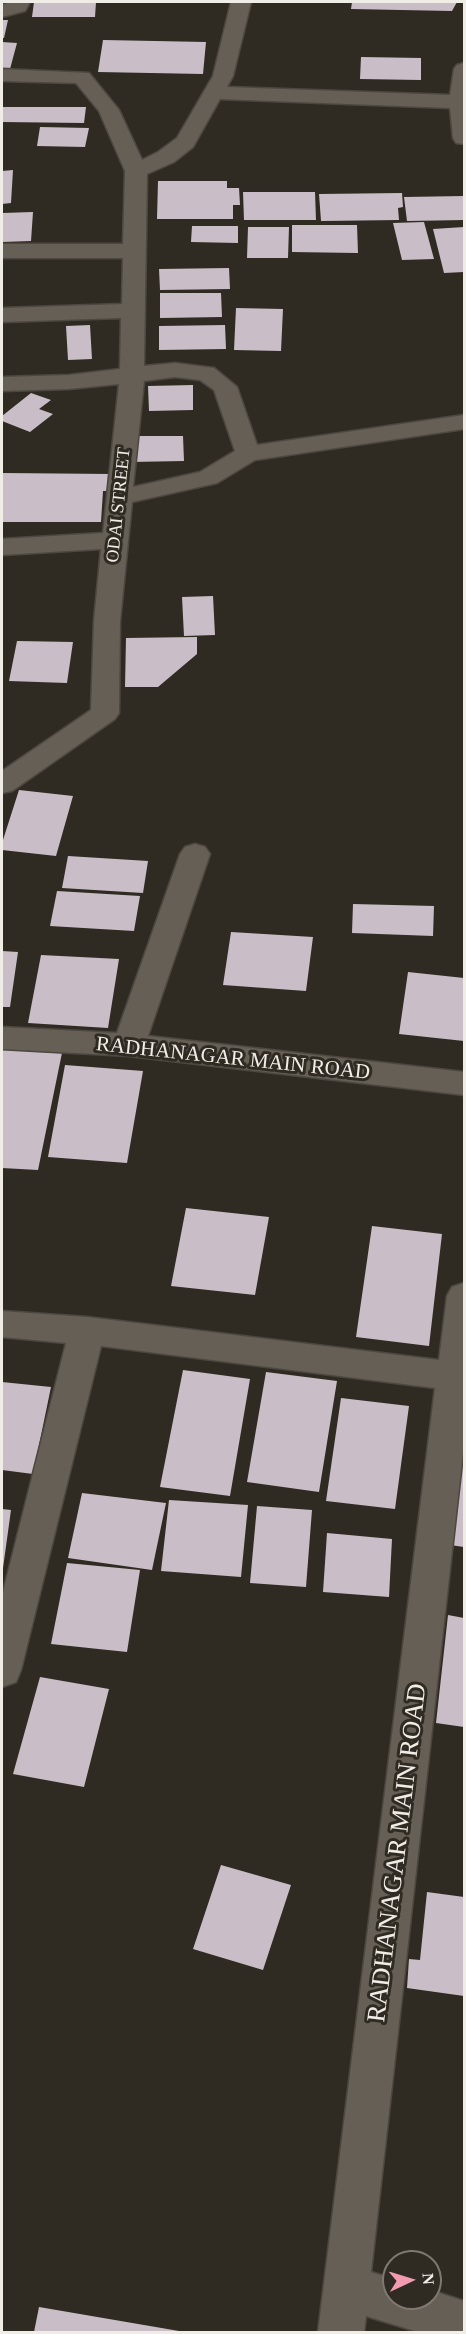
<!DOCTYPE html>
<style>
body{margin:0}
#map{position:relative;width:466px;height:2334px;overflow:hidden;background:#302b22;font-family:Georgia,serif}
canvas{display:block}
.frame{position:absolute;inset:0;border:3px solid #f0ece6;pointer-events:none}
.north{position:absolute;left:382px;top:2250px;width:60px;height:60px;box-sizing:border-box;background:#302b22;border:2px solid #7d7870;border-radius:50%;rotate:86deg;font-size:16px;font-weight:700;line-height:24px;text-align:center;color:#f0ece6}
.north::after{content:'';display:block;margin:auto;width:21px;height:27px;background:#f29aaf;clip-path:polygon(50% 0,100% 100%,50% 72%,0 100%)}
</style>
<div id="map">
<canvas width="466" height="2334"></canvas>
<div class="frame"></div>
<div class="north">N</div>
</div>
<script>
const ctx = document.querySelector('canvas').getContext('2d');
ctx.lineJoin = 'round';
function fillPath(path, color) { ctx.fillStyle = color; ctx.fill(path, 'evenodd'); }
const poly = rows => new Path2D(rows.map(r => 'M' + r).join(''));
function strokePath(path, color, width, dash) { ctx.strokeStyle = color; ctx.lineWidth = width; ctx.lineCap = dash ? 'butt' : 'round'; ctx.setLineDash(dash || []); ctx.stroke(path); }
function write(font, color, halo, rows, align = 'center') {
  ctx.font = font + ' Georgia,serif'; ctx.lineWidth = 6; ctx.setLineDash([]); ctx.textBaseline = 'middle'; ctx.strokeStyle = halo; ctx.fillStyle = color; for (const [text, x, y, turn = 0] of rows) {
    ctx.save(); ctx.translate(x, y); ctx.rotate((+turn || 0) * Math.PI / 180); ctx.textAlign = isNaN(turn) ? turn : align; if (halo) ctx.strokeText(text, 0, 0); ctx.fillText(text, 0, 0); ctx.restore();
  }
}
fillPath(poly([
 [34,2,96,2,95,17,32,17],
 [352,2,457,2,452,11,351,9],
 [2,20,8,20,4,38,2,38],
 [103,40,206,42,203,74,98,72],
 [2,42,17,43,10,69,2,68],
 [361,57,421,58,421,80,360,79],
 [3,107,86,107,84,123,2,122],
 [40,127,89,128,85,147,37,146],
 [13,170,11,203,2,204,2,171],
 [158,181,227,181,227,188,239,188,240,205,233,205,233,219,157,219],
 [243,192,315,192,316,220,244,220],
 [402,193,403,207,398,208,399,220,321,221,319,194],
 [464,196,464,220,407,221,404,197],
 [33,212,31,241,2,242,2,213],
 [424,222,434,259,402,260,393,223],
 [292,225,357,225,358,253,292,252],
 [192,226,238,226,238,243,191,242],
 [248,227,289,227,288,258,247,258],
 [464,227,464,272,444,273,433,229],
 [229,268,230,289,160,290,159,269],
 [160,293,221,293,222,317,160,318],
 [236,308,283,309,281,351,234,350],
 [90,325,92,359,68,360,66,326],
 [225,325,226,349,159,350,159,326],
 [193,385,193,410,149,411,148,386],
 [31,393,51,400,39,409,53,414,30,432,2,421,2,416],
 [130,436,183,436,184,461,130,462],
 [2,473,112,474,111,491,103,491,101,522,2,522],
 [213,596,215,635,184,636,182,597],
 [197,637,197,654,158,687,125,687,126,638],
 [17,641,73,642,67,683,9,681],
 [19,790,73,796,56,856,2,850,2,843],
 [68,856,148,861,143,893,62,888],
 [57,891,140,896,134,931,50,926],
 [353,904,434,906,433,936,352,933],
 [231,932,313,937,306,991,223,985],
 [2,951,18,952,10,1007,2,1007],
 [41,955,119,959,108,1028,28,1023],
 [408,972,464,978,464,1041,399,1034],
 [2,1043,63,1048,38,1170,2,1168],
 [65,1065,143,1071,127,1163,48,1157],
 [186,1208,269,1217,255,1295,171,1286],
 [372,1226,442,1234,429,1346,356,1337],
 [183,1370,250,1379,230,1496,160,1487],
 [266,1372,337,1381,319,1492,247,1482],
 [2,1382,51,1387,33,1474,2,1470],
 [341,1398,409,1406,395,1509,326,1501],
 [463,1451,464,1451,464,1547,450,1545],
 [82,1493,166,1503,152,1570,68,1558],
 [169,1500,248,1505,241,1577,161,1571],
 [257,1506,312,1510,306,1587,250,1583],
 [2,1509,11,1510,3,1568,2,1568],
 [327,1533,392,1539,389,1597,323,1592],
 [67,1563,140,1570,127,1652,51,1644],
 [448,1615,464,1618,464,1727,436,1723],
 [40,1677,109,1689,84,1787,13,1774],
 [221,1865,291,1885,263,1970,193,1949],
 [427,1892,464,1897,464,1996,407,1988,409,1959,420,1960],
 [39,2307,179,2331,179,2332,34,2332]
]), '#c9bec7');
const minor = poly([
 [10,2,30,2,25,11,2,17,2,5,10,2],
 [231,2,251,2,233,76,227,87,450,95,454,69,457,65,464,63,464,144,456,143,453,138,450,108,220,99,193,147,174,162,147,174,144,366,175,363,214,368,237,387,257,445,464,415,464,429,255,460,217,483,132,502,120,621,119,713,115,719,12,791,2,793,2,771,91,710,94,621,101,549,2,555,2,539,103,533,119,384,69,389,2,391,2,377,69,375,120,369,121,318,2,322,2,308,122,304,123,258,2,258,2,244,123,244,125,171,99,111,76,83,2,81,2,69,89,73,119,110,142,160,158,152,177,138,213,76,231,2],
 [175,377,200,380,214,390,235,451,200,472,133,487,144,381,175,377],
 [195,844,205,847,210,854,148,1036,464,1072,464,1095,129,1056,2,1049,2,1027,117,1033,180,854,185,847,195,844],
 [464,1283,464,1444,371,2272,394,2279,394,2298,430,2298,430,2290,464,2301,464,2332,418,2332,366,2316,364,2332,318,2332,435,1388,101,1346,21,1670,16,1682,2,1687,2,1596,66,1343,2,1337,2,1311,87,1317,439,1360,447,1296,452,1287,464,1283]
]);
strokePath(minor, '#4c4740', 3);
fillPath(minor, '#655f55');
write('18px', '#f0ece6', '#302b22', [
 ["ODAI STREET",119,505,-84]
]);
write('21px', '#f0ece6', '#302b22', [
 ["RADHANAGAR MAIN ROAD",233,1059,6]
]);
write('26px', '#f0ece6', '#302b22', [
 ["RADHANAGAR MAIN ROAD",398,1853,-83]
]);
</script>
